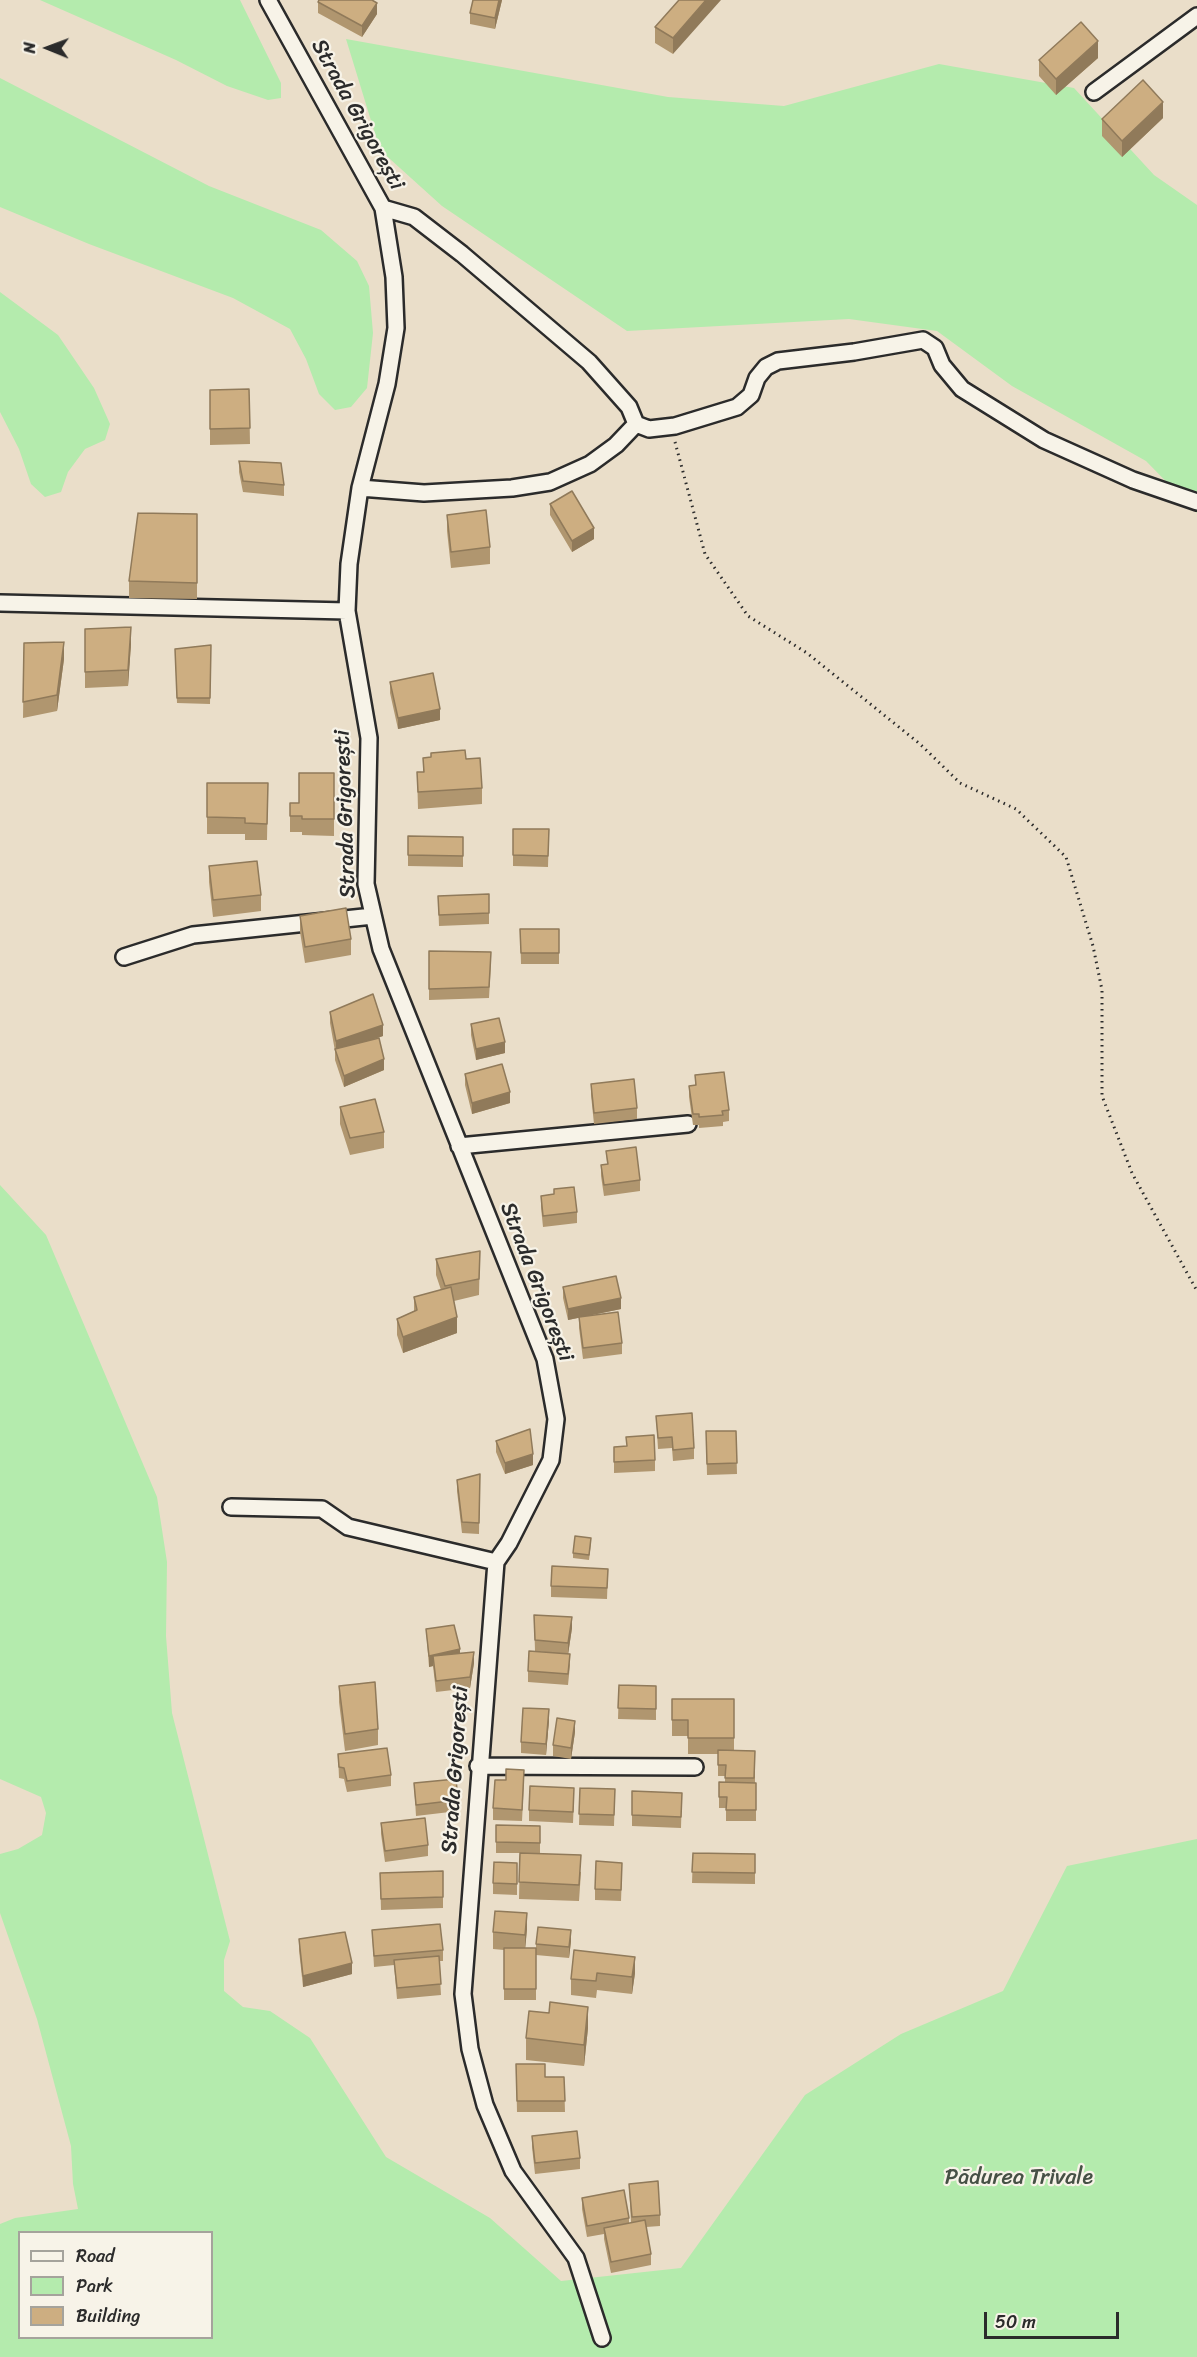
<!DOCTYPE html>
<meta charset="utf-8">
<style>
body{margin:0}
#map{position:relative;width:1197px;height:2357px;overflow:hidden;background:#eadec9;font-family:Sriracha,sans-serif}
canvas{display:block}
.legend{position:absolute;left:18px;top:2231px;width:195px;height:108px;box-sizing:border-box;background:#f7f3e8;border:2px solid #a5a39c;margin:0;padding:8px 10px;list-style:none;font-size:18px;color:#2b2b2b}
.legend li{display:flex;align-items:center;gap:12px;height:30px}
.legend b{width:30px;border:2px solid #a5a39c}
.north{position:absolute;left:18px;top:18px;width:60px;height:60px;-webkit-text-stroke:4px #f7f3e8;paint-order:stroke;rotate:271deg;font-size:16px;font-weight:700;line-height:24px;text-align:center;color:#2b2b2b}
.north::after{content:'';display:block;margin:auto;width:21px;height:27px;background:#2b2b2b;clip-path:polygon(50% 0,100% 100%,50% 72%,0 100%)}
.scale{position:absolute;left:984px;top:2312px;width:135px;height:27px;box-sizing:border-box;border:3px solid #2b2b2b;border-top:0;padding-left:8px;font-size:18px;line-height:21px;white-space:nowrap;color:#2b2b2b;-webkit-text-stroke:4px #f7f3e8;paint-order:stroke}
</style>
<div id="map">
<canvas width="1197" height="2357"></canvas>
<ul class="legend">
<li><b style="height:8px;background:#f7f3e8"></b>Road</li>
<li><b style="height:16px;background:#b4ebad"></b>Park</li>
<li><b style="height:16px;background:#cdae81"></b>Building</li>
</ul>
<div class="north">N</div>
<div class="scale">50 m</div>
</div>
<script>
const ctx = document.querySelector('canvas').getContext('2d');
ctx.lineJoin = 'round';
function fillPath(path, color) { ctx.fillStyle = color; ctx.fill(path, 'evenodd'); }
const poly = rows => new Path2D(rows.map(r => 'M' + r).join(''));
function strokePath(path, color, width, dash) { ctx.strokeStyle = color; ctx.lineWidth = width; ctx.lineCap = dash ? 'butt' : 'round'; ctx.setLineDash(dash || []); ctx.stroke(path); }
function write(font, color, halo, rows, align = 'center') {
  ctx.font = font + ' Sriracha,sans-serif'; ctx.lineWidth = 4.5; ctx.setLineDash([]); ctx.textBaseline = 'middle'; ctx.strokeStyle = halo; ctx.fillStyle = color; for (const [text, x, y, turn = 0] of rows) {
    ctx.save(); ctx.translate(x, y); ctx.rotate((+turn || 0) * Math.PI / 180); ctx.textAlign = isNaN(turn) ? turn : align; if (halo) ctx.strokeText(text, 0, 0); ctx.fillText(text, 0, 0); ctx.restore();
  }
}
fillPath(poly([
 [40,0,240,0,281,83,281,98,268,100,227,86,176,60],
 [346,39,668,97,784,106,939,64,1074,88,1154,175,1197,205,1197,513,1146,461,1012,386,937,331,849,319,627,331,442,206,380,150],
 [0,78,209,186,321,230,357,261,369,286,373,333,367,388,351,407,335,410,319,394,306,359,290,329,233,298,89,244,0,207],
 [0,292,58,335,94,388,110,424,105,440,85,449,68,472,61,492,45,497,31,484,19,449,0,412],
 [0,1185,46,1235,157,1497,167,1562,166,1636,172,1713,230,1941,224,1960,224,1991,243,2007,270,2011,310,2038,386,2157,490,2218,561,2281,681,2268,805,2095,901,2034,1003,1991,1067,1866,1197,1839,1197,2357,0,2357,0,2224,15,2218,78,2209,73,2184,71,2146,37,2019,0,1913,0,1854,18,1849,42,1835,46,1813,41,1797,0,1779],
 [20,2232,212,2232,212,2338,20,2338]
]), '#b4ebad');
const minor = poly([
 [268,0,383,208,394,277,396,328,387,384,360,488,349,564,347,611,369,738,366,884,381,949,545,1359,556,1419,551,1460,509,1543,496,1562,463,1994,470,2049,485,2105,513,2171,576,2258,602,2338],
 [1094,92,1197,16],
 [383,208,414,217,462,254,589,362,629,407,636,424,649,429,675,426,737,407,751,395,757,378,766,367,778,361,854,352,923,340,935,348,942,365,962,389,1044,440,1133,480,1197,502],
 [360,488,424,493,512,488,550,482,590,464,616,445,636,424],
 [0,603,347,611],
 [124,957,193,935,373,916],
 [459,1146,688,1124],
 [231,1507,322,1509,348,1527,496,1562],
 [478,1766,695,1767]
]);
strokePath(minor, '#2b2b2b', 20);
strokePath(poly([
 [675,442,705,554,748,616,807,653,920,744,960,783,1016,809,1066,857,1093,946,1102,990,1102,1096,1132,1173,1197,1291]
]), '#2b2b2b', 3, [1.5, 4.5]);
strokePath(minor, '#f7f3e8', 15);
fillPath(poly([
 [473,0,502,0,495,29,470,24,470,13],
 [679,0,673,54,655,43,655,27],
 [318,2,377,14,362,37,318,13],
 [1098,58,1056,95,1039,76,1039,60],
 [1163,118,1122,157,1102,136,1102,119],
 [249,389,250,444,210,445,210,390],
 [239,461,284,485,284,496,243,492,239,472],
 [550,504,594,539,572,552,550,515],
 [197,514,197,599,129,598,129,581],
 [447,515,490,547,490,564,451,568,447,531],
 [85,629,131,644,128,686,85,688],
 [24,643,64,659,57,711,23,718],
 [211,645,210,704,177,703,175,649],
 [390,682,440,720,398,729,390,693],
 [431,753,466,759,482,788,482,804,418,809,417,772,423,772,423,758,431,757],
 [334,773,334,836,302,835,302,832,290,832,290,803,299,803],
 [207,783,268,783,267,840,245,840,245,834,207,834],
 [513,829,549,829,548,867,513,866],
 [408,836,463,837,463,867,408,866],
 [209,866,261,895,261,911,213,917,209,882],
 [489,894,489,924,439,926,438,896],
 [300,916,351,939,351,955,305,963,300,932],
 [520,929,559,929,559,964,521,964],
 [429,951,491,963,489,998,429,1000],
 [330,1012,383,1036,364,1042,384,1070,344,1087,335,1060,335,1051,330,1023],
 [471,1024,505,1053,476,1060,471,1035],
 [465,1074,510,1103,472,1114,465,1085],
 [695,1075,729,1110,729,1121,723,1122,723,1126,699,1128,699,1125,693,1125,689,1097,689,1086,695,1086],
 [591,1084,637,1108,637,1119,594,1124,591,1095],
 [340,1107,384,1132,384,1148,350,1155,340,1124],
 [606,1151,640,1180,640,1191,604,1196,601,1176,601,1165,607,1164],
 [554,1189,577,1212,577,1223,543,1227,541,1207,541,1196,554,1194],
 [480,1251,479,1295,454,1301,457,1333,403,1353,397,1335,397,1319,414,1311,414,1297,441,1290,436,1275,436,1259],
 [563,1287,621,1309,568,1320,563,1298],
 [579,1317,622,1343,622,1354,583,1359,579,1328],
 [656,1416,694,1448,694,1459,673,1461,672,1448,658,1449],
 [706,1431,736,1431,737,1474,707,1475],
 [496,1441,533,1465,505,1474,496,1452],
 [614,1447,655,1460,655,1471,614,1473],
 [480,1474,479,1534,462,1533,457,1491,457,1480],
 [591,1543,589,1560,573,1558,573,1553],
 [608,1569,607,1599,551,1597,551,1586],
 [534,1615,572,1628,568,1654,570,1665,568,1685,528,1682,528,1671,554,1653,535,1651],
 [426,1629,474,1663,470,1688,436,1692,433,1666,429,1667],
 [619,1685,656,1686,656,1720,618,1719],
 [339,1686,378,1729,378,1745,345,1751,339,1702],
 [672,1699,734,1699,734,1750,755,1751,755,1783,756,1783,756,1821,726,1821,726,1808,719,1808,719,1782,725,1782,725,1776,718,1776,718,1754,688,1754,688,1736,672,1736],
 [549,1720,546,1755,521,1753,521,1742],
 [575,1732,571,1759,553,1756,553,1745],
 [338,1754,391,1775,391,1786,347,1792,344,1779,339,1778],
 [506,1780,524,1781,522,1821,493,1820,493,1808],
 [414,1783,458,1800,458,1811,416,1816],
 [580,1788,615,1789,614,1826,579,1825],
 [632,1791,682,1793,681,1828,632,1826],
 [574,1799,573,1823,529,1821,529,1810],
 [381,1823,428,1845,428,1856,385,1862,381,1834],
 [496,1825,540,1826,540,1854,581,1872,579,1901,519,1899,520,1853,496,1853],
 [693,1853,755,1854,755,1884,692,1883],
 [517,1863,517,1895,493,1894,493,1883],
 [443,1871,443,1908,381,1910,380,1873],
 [622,1874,621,1901,595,1900,595,1889],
 [527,1929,525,1948,536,1948,536,2000,504,2000,504,1950,493,1949,493,1932],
 [372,1930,443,1950,443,1961,439,1961,441,1995,397,1999,394,1965,374,1967],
 [299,1939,352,1974,303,1987,299,1950],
 [571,1941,569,1958,536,1955,536,1944],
 [635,1957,635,1973,632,1994,597,1990,596,1998,571,1995,571,1979],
 [588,2028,584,2066,526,2060,526,2038],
 [516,2064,545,2077,564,2077,565,2112,517,2112],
 [532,2136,580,2158,580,2169,535,2174,532,2147],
 [629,2184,660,2215,660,2226,646,2227,651,2254,651,2265,611,2273,604,2239,604,2234,587,2237,582,2209,582,2198,629,2218,629,2223,631,2223]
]), '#b0966f');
fillPath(poly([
 [499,0,502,0,495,29,495,18],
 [706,0,721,0,673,54,673,38],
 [377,3,377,14,362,37,362,26],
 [1098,41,1098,58,1056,95,1056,79],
 [1163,102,1163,118,1122,157,1122,141],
 [594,528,594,539,572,552,572,541],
 [131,627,131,644,128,686,128,670],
 [64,642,64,659,57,711,57,695],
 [440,709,440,720,398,729,398,718],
 [383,1025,383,1036,336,1052,336,1041],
 [505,1042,505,1053,476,1060,476,1049],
 [384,1059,384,1070,344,1087,344,1076],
 [510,1092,510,1103,472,1114,472,1103],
 [621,1298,621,1309,568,1320,568,1309],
 [457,1317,457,1333,403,1353,403,1337],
 [533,1454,533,1465,505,1474,505,1463],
 [572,1617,572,1628,568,1655,568,1643],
 [460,1649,460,1660,433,1656,433,1666,429,1667,429,1656],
 [474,1652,474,1663,470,1688,470,1677],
 [549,1709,549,1720,546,1755,546,1744],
 [575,1721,575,1732,571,1759,571,1748],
 [527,1913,527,1929,525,1951,525,1935],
 [571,1930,571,1941,569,1958,569,1947],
 [635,1957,635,1973,632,1994,632,1977],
 [352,1963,352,1974,303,1987,303,1976],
 [588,2007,588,2028,584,2066,584,2045]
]), '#907a5a');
const building = poly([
 [319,0,372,0,377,3,362,26,318,2,319,0],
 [473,0,499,0,495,18,470,13,473,0],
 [679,0,706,0,673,38,655,27,679,0],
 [1081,22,1098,41,1056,79,1039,60,1081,22],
 [1143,80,1163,102,1122,141,1102,119,1143,80],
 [249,389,250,428,210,429,210,390,249,389],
 [239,461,281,463,284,485,243,481,239,461],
 [572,491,594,528,572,541,550,504,572,491],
 [486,510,490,547,451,552,447,515,486,510],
 [138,513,197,514,197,583,129,581,138,513],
 [131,627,128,670,85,672,85,629,131,627],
 [64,642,57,695,23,702,24,643,64,642],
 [211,645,210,698,177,698,175,649,211,645],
 [433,673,440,709,398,718,390,682,433,673],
 [465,750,466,759,480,758,482,788,418,792,417,772,424,772,423,758,431,757,431,753,465,750],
 [299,773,334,773,334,819,302,819,302,816,290,816,290,803,299,803,299,773],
 [207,783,268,783,267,824,245,823,245,818,207,817,207,783],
 [513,829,549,829,548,856,513,855,513,829],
 [408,836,463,837,463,856,408,855,408,836],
 [257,861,261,895,213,900,209,866,257,861],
 [489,894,489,913,439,915,438,896,489,894],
 [346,908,351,939,305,947,300,916,346,908],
 [520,929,559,929,559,953,521,953,520,929],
 [429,951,491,952,489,987,429,989,429,951],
 [373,994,383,1025,336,1041,330,1012,373,994],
 [499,1018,505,1042,476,1049,471,1024,499,1018],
 [379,1038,384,1059,344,1076,335,1049,379,1038],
 [502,1064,510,1092,472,1103,465,1074,502,1064],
 [724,1072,729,1110,722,1111,723,1115,699,1117,699,1114,693,1114,689,1086,696,1085,695,1075,724,1072],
 [634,1079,637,1108,594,1113,591,1084,634,1079],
 [375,1099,384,1132,350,1138,340,1107,375,1099],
 [636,1147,640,1180,604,1185,601,1165,608,1164,606,1151,636,1147],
 [574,1187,577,1212,543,1216,541,1196,554,1194,554,1189,574,1187],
 [480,1251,479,1279,445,1286,436,1259,480,1251],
 [616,1276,621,1298,568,1309,563,1287,616,1276],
 [451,1287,457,1317,403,1337,397,1319,417,1310,414,1297,451,1287],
 [618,1312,622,1343,583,1348,579,1317,618,1312],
 [692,1413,694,1448,673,1450,672,1437,658,1438,656,1416,692,1413],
 [530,1429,533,1454,505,1463,496,1441,530,1429],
 [706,1431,736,1431,737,1463,707,1464,706,1431],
 [654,1435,655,1460,614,1462,614,1447,627,1446,626,1437,654,1435],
 [480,1474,479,1523,462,1522,457,1480,480,1474],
 [575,1536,591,1538,589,1555,573,1553,575,1536],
 [552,1566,608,1569,607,1588,551,1586,552,1566],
 [534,1615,572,1617,568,1643,535,1640,534,1615],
 [454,1625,460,1649,429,1656,426,1629,454,1625],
 [529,1651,570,1654,568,1674,528,1671,529,1651],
 [474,1652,470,1677,436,1681,433,1656,474,1652],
 [375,1682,378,1729,345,1734,339,1686,375,1682],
 [619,1685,656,1686,656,1709,618,1708,619,1685],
 [672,1699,734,1699,734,1738,688,1738,688,1720,672,1720,672,1699],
 [523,1708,549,1709,546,1744,521,1742,523,1708],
 [557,1718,575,1721,571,1748,553,1745,557,1718],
 [387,1748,391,1775,347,1781,344,1768,339,1767,338,1754,387,1748],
 [718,1750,755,1751,754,1778,725,1778,726,1765,718,1765,718,1750],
 [506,1769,524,1770,522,1810,493,1808,495,1780,506,1780,506,1769],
 [456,1779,458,1800,416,1805,414,1783,456,1779],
 [719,1782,756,1783,756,1810,726,1810,727,1797,719,1797,719,1782],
 [530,1786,574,1788,573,1812,529,1810,530,1786],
 [580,1788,615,1789,614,1815,579,1814,580,1788],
 [632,1791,682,1793,681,1817,632,1815,632,1791],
 [425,1818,428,1845,385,1851,381,1823,425,1818],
 [496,1825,540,1826,540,1843,496,1842,496,1825],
 [520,1853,581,1855,579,1885,519,1882,520,1853],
 [693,1853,755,1854,755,1873,692,1872,693,1853],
 [596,1861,622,1863,621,1890,595,1889,596,1861],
 [494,1862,517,1863,517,1884,493,1883,494,1862],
 [443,1871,443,1897,381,1899,380,1873,443,1871],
 [495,1911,527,1913,525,1935,493,1932,495,1911],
 [440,1924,443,1950,374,1956,372,1930,440,1924],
 [538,1927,571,1930,569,1947,536,1944,538,1927],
 [345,1932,352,1963,303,1976,299,1939,345,1932],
 [504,1948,536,1948,536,1989,504,1989,504,1948],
 [574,1950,635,1957,632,1977,597,1973,596,1981,571,1979,574,1950],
 [439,1956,441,1984,397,1988,394,1960,439,1956],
 [550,2002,588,2007,584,2045,526,2038,529,2011,549,2013,550,2002],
 [516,2064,545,2064,545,2077,564,2077,565,2101,517,2101,516,2064],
 [577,2131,580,2158,535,2163,532,2136,577,2131],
 [658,2181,660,2215,632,2217,629,2184,658,2181],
 [624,2190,629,2218,587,2226,582,2198,624,2190],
 [645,2220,651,2254,611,2262,604,2228,645,2220]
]);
fillPath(building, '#cdae81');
strokePath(building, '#907a5a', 1.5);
write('22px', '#2b2b2b', '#f7f3e8', [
 ["Strada Grigorești",357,115,61],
 ["Strada Grigorești",346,814,-92],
 ["Strada Grigorești",536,1282,69],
 ["Strada Grigorești",456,1770,-86]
]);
write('22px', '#465145', '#f7f3e8', [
 ["Pădurea Trivale",1019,2178]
]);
</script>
